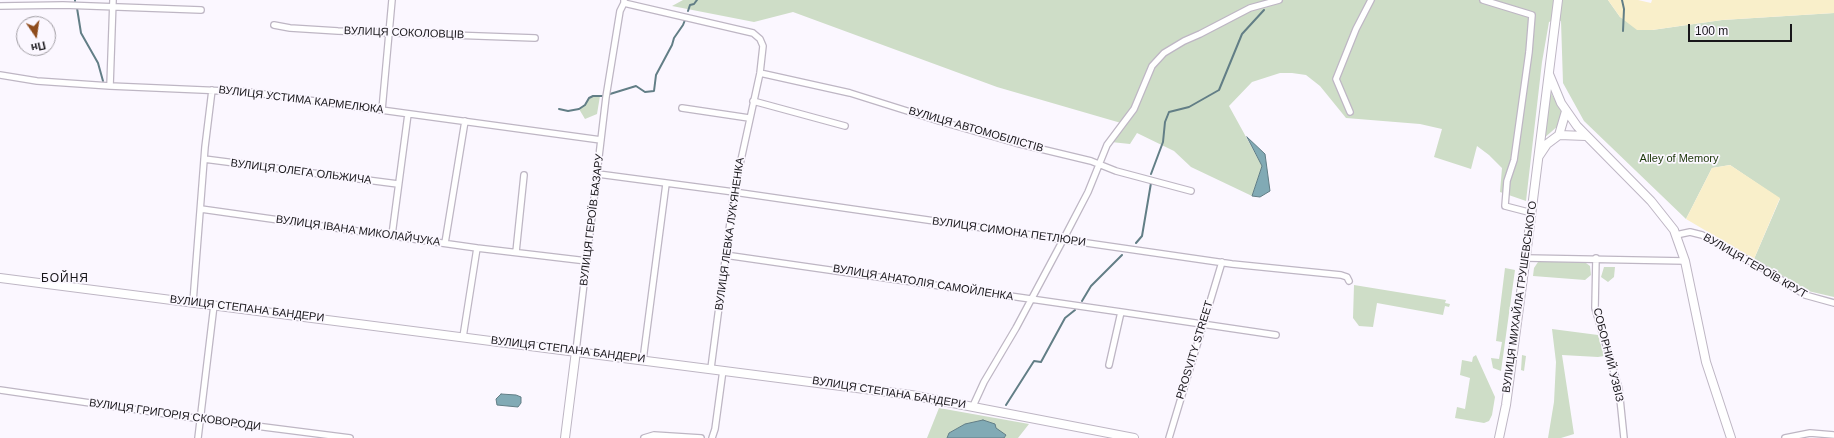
<!DOCTYPE html>
<meta charset="utf-8">
<style>
body{margin:0}
#map{position:relative;width:1834px;height:438px;overflow:hidden;background:#fbf7ff;font-family:Arial,sans-serif}
canvas{display:block}
.north{position:absolute;left:16px;top:16px;width:40px;height:40px;box-sizing:border-box;background:#fbf7ff;border:1px solid #a09da3;border-radius:50%;rotate:167deg;font-size:11px;font-weight:700;line-height:16px;text-align:center;color:#18161a}
.north::after{content:'';display:block;margin:auto;width:14px;height:18px;background:#8f4c1c;clip-path:polygon(50% 0,100% 100%,50% 72%,0 100%)}
.scale{position:absolute;left:1688px;top:24px;width:104px;height:18px;box-sizing:border-box;border:2px solid #18161a;border-top:0;padding-left:5px;font-size:12px;line-height:14px;white-space:nowrap;color:#18161a;-webkit-text-stroke:3px #fbf7ff;paint-order:stroke}
</style>
<div id="map">
<canvas width="1834" height="438"></canvas>
<div class="north">Пн</div>
<div class="scale">100 m</div>
</div>
<script>
const ctx = document.querySelector('canvas').getContext('2d');
ctx.lineJoin = 'round';
function fillPath(path, color) { ctx.fillStyle = color; ctx.fill(path, 'evenodd'); }
const poly = rows => new Path2D(rows.map(r => 'M' + r).join(''));
function strokePath(path, color, width, dash) { ctx.strokeStyle = color; ctx.lineWidth = width; ctx.lineCap = dash ? 'butt' : 'round'; ctx.setLineDash(dash || []); ctx.stroke(path); }
function write(font, color, halo, rows, align = 'center') {
  ctx.font = font + ' Arial,sans-serif'; ctx.lineWidth = 3.5; ctx.setLineDash([]); ctx.textBaseline = 'middle'; ctx.strokeStyle = halo; ctx.fillStyle = color; for (const [text, x, y, turn = 0] of rows) {
    ctx.save(); ctx.translate(x, y); ctx.rotate((+turn || 0) * Math.PI / 180); ctx.textAlign = isNaN(turn) ? turn : align; if (halo) ctx.strokeText(text, 0, 0); ctx.fillText(text, 0, 0); ctx.restore();
  }
}
fillPath(poly([
 [683,0,1608,0,1620,17,1652,30,1722,20,1834,13,1834,297,1808,291,1754,259,1780,199,1730,165,1712,168,1686,219,1584,121,1563,83,1561,21,1554,20,1549,22,1542,62,1526,201,1500,192,1502,168,1489,155,1477,146,1471,169,1434,157,1442,129,1420,124,1346,118,1320,86,1306,75,1292,73,1280,73,1252,82,1229,106,1262,166,1252,196,1191,167,1174,151,1137,133,1130,144,1111,142,1121,123,997,87,793,12,754,22,672,6],
 [1550,91,1562,113,1559,125,1543,139],
 [593,96,600,96,597,114,585,119,579,109,585,105,589,98],
 [1548,259,1579,261,1586,263,1590,266,1591,275,1585,280,1533,276,1534,268,1538,262],
 [1604,267,1615,267,1614,277,1608,282,1601,277],
 [1505,268,1515,270,1501,371,1493,368,1491,358,1499,359,1502,342,1496,341],
 [1354,285,1446,300,1445,303,1450,304,1449,307,1445,306,1443,315,1377,303,1373,327,1359,326,1353,318],
 [1552,329,1598,335,1604,356,1598,357,1562,355,1574,434,1561,438,1548,438,1554,402,1556,362],
 [1476,355,1495,397,1492,415,1489,421,1484,423,1455,418,1457,407,1465,409,1470,378,1460,375,1462,360,1472,362,1473,357],
 [1522,355,1526,356,1524,371,1521,370],
 [939,408,1029,424,1018,438,1004,438,1006,435,965,424,949,433,947,438,927,438]
]), '#ceddc7');
fillPath(poly([
 [1608,0,1638,0,1651,3,1652,0,1834,0,1834,13,1722,20,1652,30,1637,30,1620,17],
 [1730,165,1780,198,1754,259,1686,219,1712,168]
]), '#f9efca');
const water = poly([
 [1247,137,1265,154,1270,191,1260,197,1252,196,1262,166,1247,137],
 [501,394,516,395,521,397,521,403,518,407,497,405,496,399,501,394],
 [983,420,995,424,996,428,1006,435,1004,438,947,438,949,433,965,424,983,420]
]);
fillPath(water, '#81aab5');
strokePath(water, '#627e86', 1);
strokePath(poly([
 [75,0,75,1],
 [1622,0,1624,9,1623,31],
 [77,8,81,33,98,63,103,81],
 [688,11,690,5,694,4,697,0],
 [610,94,636,86,645,92,654,91,656,75,672,45,674,38,683,25,685,20],
 [559,109,568,111,579,109,585,105,589,98,593,96,602,96],
 [1151,174,1163,142,1165,122,1169,112,1189,107,1219,90,1242,34,1264,10],
 [1136,243,1142,236,1151,183],
 [1082,301,1091,286,1122,255],
 [1006,405,1034,361,1041,362,1065,318,1075,310]
]), '#627e86', 2);
const street = poly([
 [624,0,624,3,753,33,760,39,763,46,760,73,734,192,711,368],
 [1483,0,1532,15,1529,52,1514,160,1507,181,1505,206,1532,213],
 [0,6,63,5,201,10],
 [274,25,290,28,338,31,535,38],
 [760,73,850,93,939,121,1016,143,1091,161,1116,171,1191,191],
 [0,75,37,81,110,86,249,92,601,140],
 [110,86,113,0],
 [753,101,845,126],
 [682,108,749,118],
 [382,110,392,0],
 [1350,112,1336,79,1356,29,1371,0],
 [204,159,398,184],
 [598,174,734,192,1232,264,1341,275,1347,277,1349,281],
 [201,209,477,248,587,261],
 [392,235,408,114],
 [1676,235,1690,232,1702,235,1766,270,1805,295,1834,303],
 [445,243,465,121],
 [516,252,524,175],
 [725,255,1121,312],
 [1526,258,1685,261],
 [1596,258,1595,308,1619,389,1624,438],
 [193,302,205,147,212,90],
 [463,337,477,248],
 [576,351,606,97,620,11,624,3],
 [643,360,666,184],
 [1109,365,1121,312,1276,335],
 [0,390,201,419,350,438],
 [973,406,984,382,1016,328,1063,240,1088,192,1107,145,1134,109,1152,66,1164,53,1184,41,1200,34,1250,8,1279,0],
 [198,438,214,305],
 [644,438,654,435,701,438],
 [712,438,715,429,723,370],
 [1169,438,1222,262],
 [1785,438,1810,433,1834,435]
]);
const secondary = poly([
 [1549,74,1561,103,1577,126,1651,201,1674,230,1685,261,1706,362,1731,438],
 [1559,135,1586,136],
 [1539,156,1547,144,1559,135,1566,111],
 [0,278,911,395,1134,438],
 [565,438,576,351],
 [1499,438,1506,405,1528,240,1558,0]
]);
strokePath(street, '#beb6c4', 8);
strokePath(secondary, '#beb6c4', 10);
strokePath(street, '#fff', 5.5);
strokePath(secondary, '#fff', 8);
write('11px', '#18161a', '#fbf7ff', [
 ["ВУЛИЦЯ СОКОЛОВЦІВ",404,33,2],
 ["ВУЛИЦЯ УСТИМА КАРМЕЛЮКА",301,100,7],
 ["ВУЛИЦЯ АВТОМОБІЛІСТІВ",976,130,16],
 ["ВУЛИЦЯ ОЛЕГА ОЛЬЖИЧА",301,172,7],
 ["ВУЛИЦЯ ГЕРОЇВ БАЗАРУ",592,220,-83],
 ["ВУЛИЦЯ ІВАНА МИКОЛАЙЧУКА",358,231,8],
 ["ВУЛИЦЯ СИМОНА ПЕТЛЮРИ",1009,232,8],
 ["ВУЛИЦЯ ЛЕВКА ЛУК'ЯНЕНКА",730,234,-82],
 ["ВУЛИЦЯ ГЕРОЇВ КРУТ",1755,266,30],
 ["ВУЛИЦЯ АНАТОЛІЯ САМОЙЛЕНКА",923,283,9],
 ["ВУЛИЦЯ МИХАЙЛА ГРУШЕВСЬКОГО",1520,297,-82],
 ["ВУЛИЦЯ СТЕПАНА БАНДЕРИ",247,309,7],
 ["ВУЛИЦЯ СТЕПАНА БАНДЕРИ",568,350,7],
 ["PROSVITY STREET",1195,350,-73],
 ["СОБОРНИЙ УЗВІЗ",1608,355,76],
 ["ВУЛИЦЯ СТЕПАНА БАНДЕРИ",889,393,9],
 ["ВУЛИЦЯ ГРИГОРІЯ СКОВОРОДИ",175,415,8]
]);
write('11px', '#1a3507', '#fbf7ff', [
 ["Alley of Memory",1679,159]
]);
ctx.letterSpacing = '1px';
write('12px', '#18161a', '#fbf7ff', [
 ["БОЙНЯ",65,279]
]);
ctx.letterSpacing = '0px';
</script>
